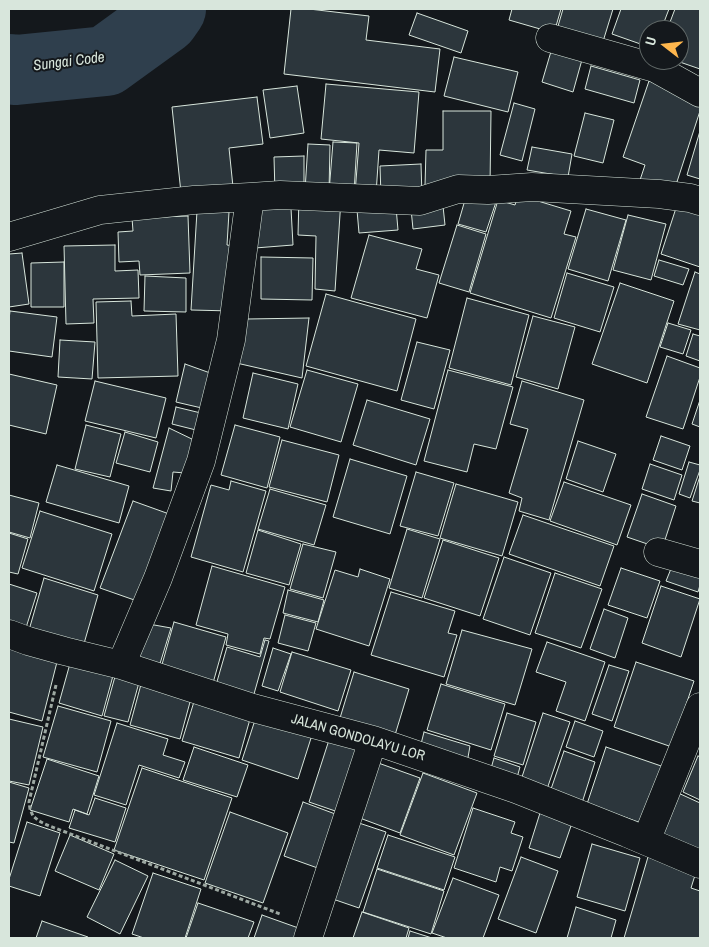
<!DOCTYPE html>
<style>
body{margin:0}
#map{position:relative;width:709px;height:947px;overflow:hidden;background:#14181c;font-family:"Archivo Narrow",sans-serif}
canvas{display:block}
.frame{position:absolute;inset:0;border:10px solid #d8e6dc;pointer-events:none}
.north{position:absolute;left:639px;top:20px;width:50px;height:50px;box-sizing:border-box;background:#14181c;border:1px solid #626a69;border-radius:50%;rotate:286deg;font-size:14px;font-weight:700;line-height:20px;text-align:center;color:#d8e6dc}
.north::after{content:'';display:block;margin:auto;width:18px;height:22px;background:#ffb74d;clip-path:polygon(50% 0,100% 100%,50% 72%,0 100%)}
</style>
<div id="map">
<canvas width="709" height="947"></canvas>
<div class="frame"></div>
<div class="north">U</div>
</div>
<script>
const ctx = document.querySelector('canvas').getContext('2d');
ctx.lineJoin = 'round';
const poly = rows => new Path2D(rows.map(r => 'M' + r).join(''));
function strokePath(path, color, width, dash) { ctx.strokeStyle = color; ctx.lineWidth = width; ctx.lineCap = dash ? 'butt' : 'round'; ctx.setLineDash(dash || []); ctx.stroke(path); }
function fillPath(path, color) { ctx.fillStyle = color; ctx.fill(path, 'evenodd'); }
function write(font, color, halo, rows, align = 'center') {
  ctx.font = font + ' "Archivo Narrow",sans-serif'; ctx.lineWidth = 4; ctx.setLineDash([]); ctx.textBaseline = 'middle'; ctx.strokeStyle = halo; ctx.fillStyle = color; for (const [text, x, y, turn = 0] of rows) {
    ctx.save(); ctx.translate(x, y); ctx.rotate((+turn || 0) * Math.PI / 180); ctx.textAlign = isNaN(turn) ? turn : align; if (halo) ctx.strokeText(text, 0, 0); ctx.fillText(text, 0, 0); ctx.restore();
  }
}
strokePath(poly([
 [9,69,16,70,106,61,164,19,171,9]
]), '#2f3f4d', 70);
const building = poly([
 [291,9,309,9,369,16,366,40,440,49,435,92,284,74,291,9],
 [512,9,561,9,554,33,509,20,512,9],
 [563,9,613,9,601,48,556,33,563,9],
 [621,9,669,9,661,30,649,30,649,47,612,34,621,9],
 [675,9,700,9,700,69,674,60,679,60,679,30,667,30,675,9],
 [417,13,468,31,461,53,409,35,417,13],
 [552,48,583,56,573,92,542,82,552,48],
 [454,57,518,72,508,112,444,96,454,57],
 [591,66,640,80,634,103,585,89,591,66],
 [649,81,700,99,700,111,674,191,640,180,645,165,623,157,649,81],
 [326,84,419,92,414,153,379,150,376,194,355,193,359,143,321,139,326,84],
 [297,86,304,133,270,138,263,90,297,86],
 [257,97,263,144,229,148,233,187,181,193,172,107,257,97],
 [514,103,535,109,522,161,500,155,514,103],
 [443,111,491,111,490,186,425,186,426,150,443,150,443,111],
 [585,113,614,120,603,163,574,156,585,113],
 [700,131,700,179,687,175,700,131],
 [333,142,357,143,354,193,329,192,333,142],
 [308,144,330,145,329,192,305,190,308,144],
 [532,147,572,154,568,177,527,170,532,147],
 [304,156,304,192,275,193,274,157,304,156],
 [421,164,422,196,381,197,380,166,421,164],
 [467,193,496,202,486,232,458,224,467,193],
 [518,195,571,211,564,234,576,237,551,318,470,293,498,200,515,205,518,195],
 [299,197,341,199,335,291,315,289,316,236,298,235,299,197],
 [678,202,700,210,700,267,661,254,678,202],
 [443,206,445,225,413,229,411,209,443,206],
 [396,207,398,230,359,233,357,210,396,207],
 [291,208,293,245,255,248,253,210,291,208],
 [586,209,626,220,608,281,568,269,586,209],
 [197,211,229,212,227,245,234,246,232,311,191,310,197,211],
 [628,215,666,224,651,280,613,270,628,215],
 [188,216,190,273,140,275,139,261,119,262,118,232,133,231,132,218,188,216],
 [457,225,486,234,469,292,439,283,457,225],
 [369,235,422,249,416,269,439,275,427,318,351,298,369,235],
 [115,245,115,271,138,270,139,298,93,299,94,323,66,324,64,246,115,245],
 [22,253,29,304,9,307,9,254,22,253],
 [261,257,313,258,312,300,261,299,261,257],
 [659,260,689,269,683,285,654,276,659,260],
 [64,262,64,307,31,307,31,263,64,262],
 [695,272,700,274,700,330,678,324,695,272],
 [567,273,614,287,600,332,554,318,567,273],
 [145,276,186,278,186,312,144,311,145,276],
 [620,283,674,301,647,383,592,364,620,283],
 [326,294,416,319,397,391,306,366,326,294],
 [467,298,529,315,511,385,449,368,467,298],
 [131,301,132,316,176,314,178,376,98,378,96,302,131,301],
 [10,311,57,317,52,357,9,351,9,320,10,311],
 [533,316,575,327,558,389,516,377,533,316],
 [309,318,302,378,232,362,247,319,309,318],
 [668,323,691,330,683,354,660,347,668,323],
 [693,334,700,336,700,361,686,356,693,334],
 [60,340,95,342,92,379,58,377,60,340],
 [417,342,450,350,434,409,401,400,417,342],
 [667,356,700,368,700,377,683,429,646,417,667,356],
 [185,364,213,374,206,409,176,402,185,364],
 [307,370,358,384,341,442,290,427,307,370],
 [448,370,513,387,496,449,474,444,467,472,424,461,448,370],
 [253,373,298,384,288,429,243,418,253,373],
 [9,374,57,385,46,434,9,425,9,374],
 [95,381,166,398,156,438,85,421,95,381],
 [522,381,584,400,549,520,519,511,522,498,509,493,528,429,510,424,522,381],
 [367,400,430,419,416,465,353,445,367,400],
 [700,400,700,427,692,424,700,400],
 [176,407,205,414,200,431,172,424,176,407],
 [86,425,121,434,110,477,75,469,86,425],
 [235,425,280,437,267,488,221,475,235,425],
 [169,428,196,441,185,473,173,472,171,491,153,488,169,428],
 [125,432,158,442,150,472,116,463,125,432],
 [661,436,690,446,682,470,653,460,661,436],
 [282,440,339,455,327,502,269,487,282,440],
 [578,441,616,454,603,492,566,479,578,441],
 [350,459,407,476,390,534,333,517,350,459],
 [689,462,700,465,700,470,690,498,679,494,689,462],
 [650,464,682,475,674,500,642,489,650,464],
 [57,465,129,486,119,523,46,502,57,465],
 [416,472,454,483,438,536,400,526,416,472],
 [700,476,700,503,692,501,700,476],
 [231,481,266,491,243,572,191,557,211,485,229,490,231,481],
 [564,482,631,505,617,545,550,521,564,482],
 [456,484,518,502,502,556,440,538,456,484],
 [270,489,326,505,314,545,258,529,270,489],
 [642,494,676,506,662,549,627,537,642,494],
 [9,495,39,503,30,538,9,532,9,495],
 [133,501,172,515,140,602,100,588,133,501],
 [40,511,112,534,94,591,22,568,40,511],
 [523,515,614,546,600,586,509,554,523,515],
 [407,529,440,539,422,598,389,588,407,529],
 [258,530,301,544,289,585,246,573,258,530],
 [9,533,28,539,18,574,9,572,9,533],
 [443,540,499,558,480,616,424,598,443,540],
 [303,544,336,552,323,598,290,589,303,544],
 [504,557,551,573,530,635,483,619,504,557],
 [675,559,700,566,700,585,698,592,666,581,675,559],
 [212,566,285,587,270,639,264,638,260,654,226,645,228,634,196,625,212,566],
 [621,568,660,581,647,618,608,605,621,568],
 [360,569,390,579,369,646,316,629,335,570,358,577,360,569],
 [555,573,602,589,581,648,535,633,555,573],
 [44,578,98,595,81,654,27,637,44,578],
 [9,584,37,593,24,634,9,629,9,584],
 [661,586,700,599,681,657,642,643,661,586],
 [288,590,324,600,318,622,283,613,288,590],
 [391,592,455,611,448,633,457,635,444,677,371,655,391,592],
 [604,609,628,618,615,658,590,649,604,609],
 [285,615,316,623,308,651,278,643,285,615],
 [174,622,226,637,213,683,161,668,174,622],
 [143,623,171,628,158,670,132,655,143,623],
 [462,630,532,649,515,705,446,684,462,630],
 [265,640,269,641,252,701,214,692,227,647,260,657,265,640],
 [547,642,605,662,585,721,556,711,566,682,536,672,547,642],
 [9,646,58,658,42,721,9,712,9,646],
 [273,648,291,654,278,691,262,686,273,648],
 [292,652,351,670,338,711,280,692,292,652],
 [71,660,114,672,102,716,59,703,71,660],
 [636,662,694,681,672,747,614,727,636,662],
 [609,665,629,671,612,721,592,714,609,665],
 [354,672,409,689,395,735,340,718,354,672],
 [116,673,140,679,128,722,104,716,116,673],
 [143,677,193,691,180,739,130,725,143,677],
 [441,684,505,704,491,750,427,730,441,684],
 [196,695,252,712,239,758,182,741,196,695],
 [58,706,111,721,97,772,43,757,58,706],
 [507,713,536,722,523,765,494,756,507,713],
 [543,713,570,722,546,792,520,783,543,713],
 [256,717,312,735,298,779,242,760,256,717],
 [9,719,43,727,29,785,9,781,9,719],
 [575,721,603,731,594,757,566,747,575,721],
 [117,723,168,739,163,755,185,762,179,778,139,765,126,805,94,795,117,723],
 [424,732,470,746,467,763,420,748,424,732],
 [329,740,365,751,344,814,309,802,329,740],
 [194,747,248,765,237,797,183,780,194,747],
 [606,747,667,768,647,825,587,804,606,747],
 [564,751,595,762,581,806,549,795,564,751],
 [698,756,700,757,700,800,683,792,698,756],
 [494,758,520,767,516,781,490,772,494,758],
 [47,759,99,776,87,814,73,809,69,822,30,810,47,759],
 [370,760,420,778,400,833,349,814,370,760],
 [142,768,232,798,204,880,114,850,142,768],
 [423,773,477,793,454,855,400,835,423,773],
 [9,782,29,788,14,843,9,842,9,782],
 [676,792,700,803,700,855,657,837,676,792],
 [95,798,126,808,115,842,69,828,75,810,89,815,95,798],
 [303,802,346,818,326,871,284,856,303,802],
 [473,808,515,822,511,833,523,837,512,871,500,867,496,882,454,868,473,808],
 [230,812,288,833,263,903,205,883,230,812],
 [540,813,572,823,560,858,529,848,540,813],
 [350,820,386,832,359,908,324,896,350,820],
 [27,822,60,833,40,896,9,886,9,879,27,822],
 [70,835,114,854,99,890,55,871,70,835],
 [388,835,455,857,444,890,377,868,388,835],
 [592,844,640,858,625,911,577,897,592,844],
 [521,857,558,871,536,933,498,919,521,857],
 [648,857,696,872,691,888,700,891,700,938,624,938,648,857],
 [115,860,148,876,120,934,87,917,115,860],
 [377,869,444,891,431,934,363,912,377,869],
 [153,873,201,889,185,938,144,938,132,934,153,873],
 [453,878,499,895,483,938,447,938,432,933,453,878],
 [198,903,254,922,248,938,186,938,198,903],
 [576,907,616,920,611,938,567,938,576,907],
 [362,912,409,928,406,938,353,938,362,912],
 [262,915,304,930,301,938,254,938,262,915],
 [42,921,88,937,88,938,36,938,42,921],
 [410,931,432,938,408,938,410,931]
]);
fillPath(building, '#2c363c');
strokePath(building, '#d8e6dc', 1);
const minor = poly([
 [550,38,655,68,700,93],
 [9,237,100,210,194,200,250,197,280,195,420,201,458,189,488,190,532,187,659,194,690,198,700,201],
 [658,552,700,564],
 [9,634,28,641,64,651,121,665,253,708,373,740,516,789,627,833,700,864],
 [121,665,158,578,201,461,231,340,250,197],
 [646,841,700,707],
 [308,938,373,740]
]);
strokePath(minor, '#d8e6dc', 29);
strokePath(poly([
 [56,685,29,802,30,809,33,816,39,821,47,825,280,914]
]), '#9da8a2', 3, [4, 2.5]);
strokePath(minor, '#14181c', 28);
write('14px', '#d8e6dc', '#14181c', [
 ["JALAN GONDOLAYU LOR",358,738,16]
]);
write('italic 15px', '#d8e6dc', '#14181c', [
 ["Sungai Code",69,62,-7]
]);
</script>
